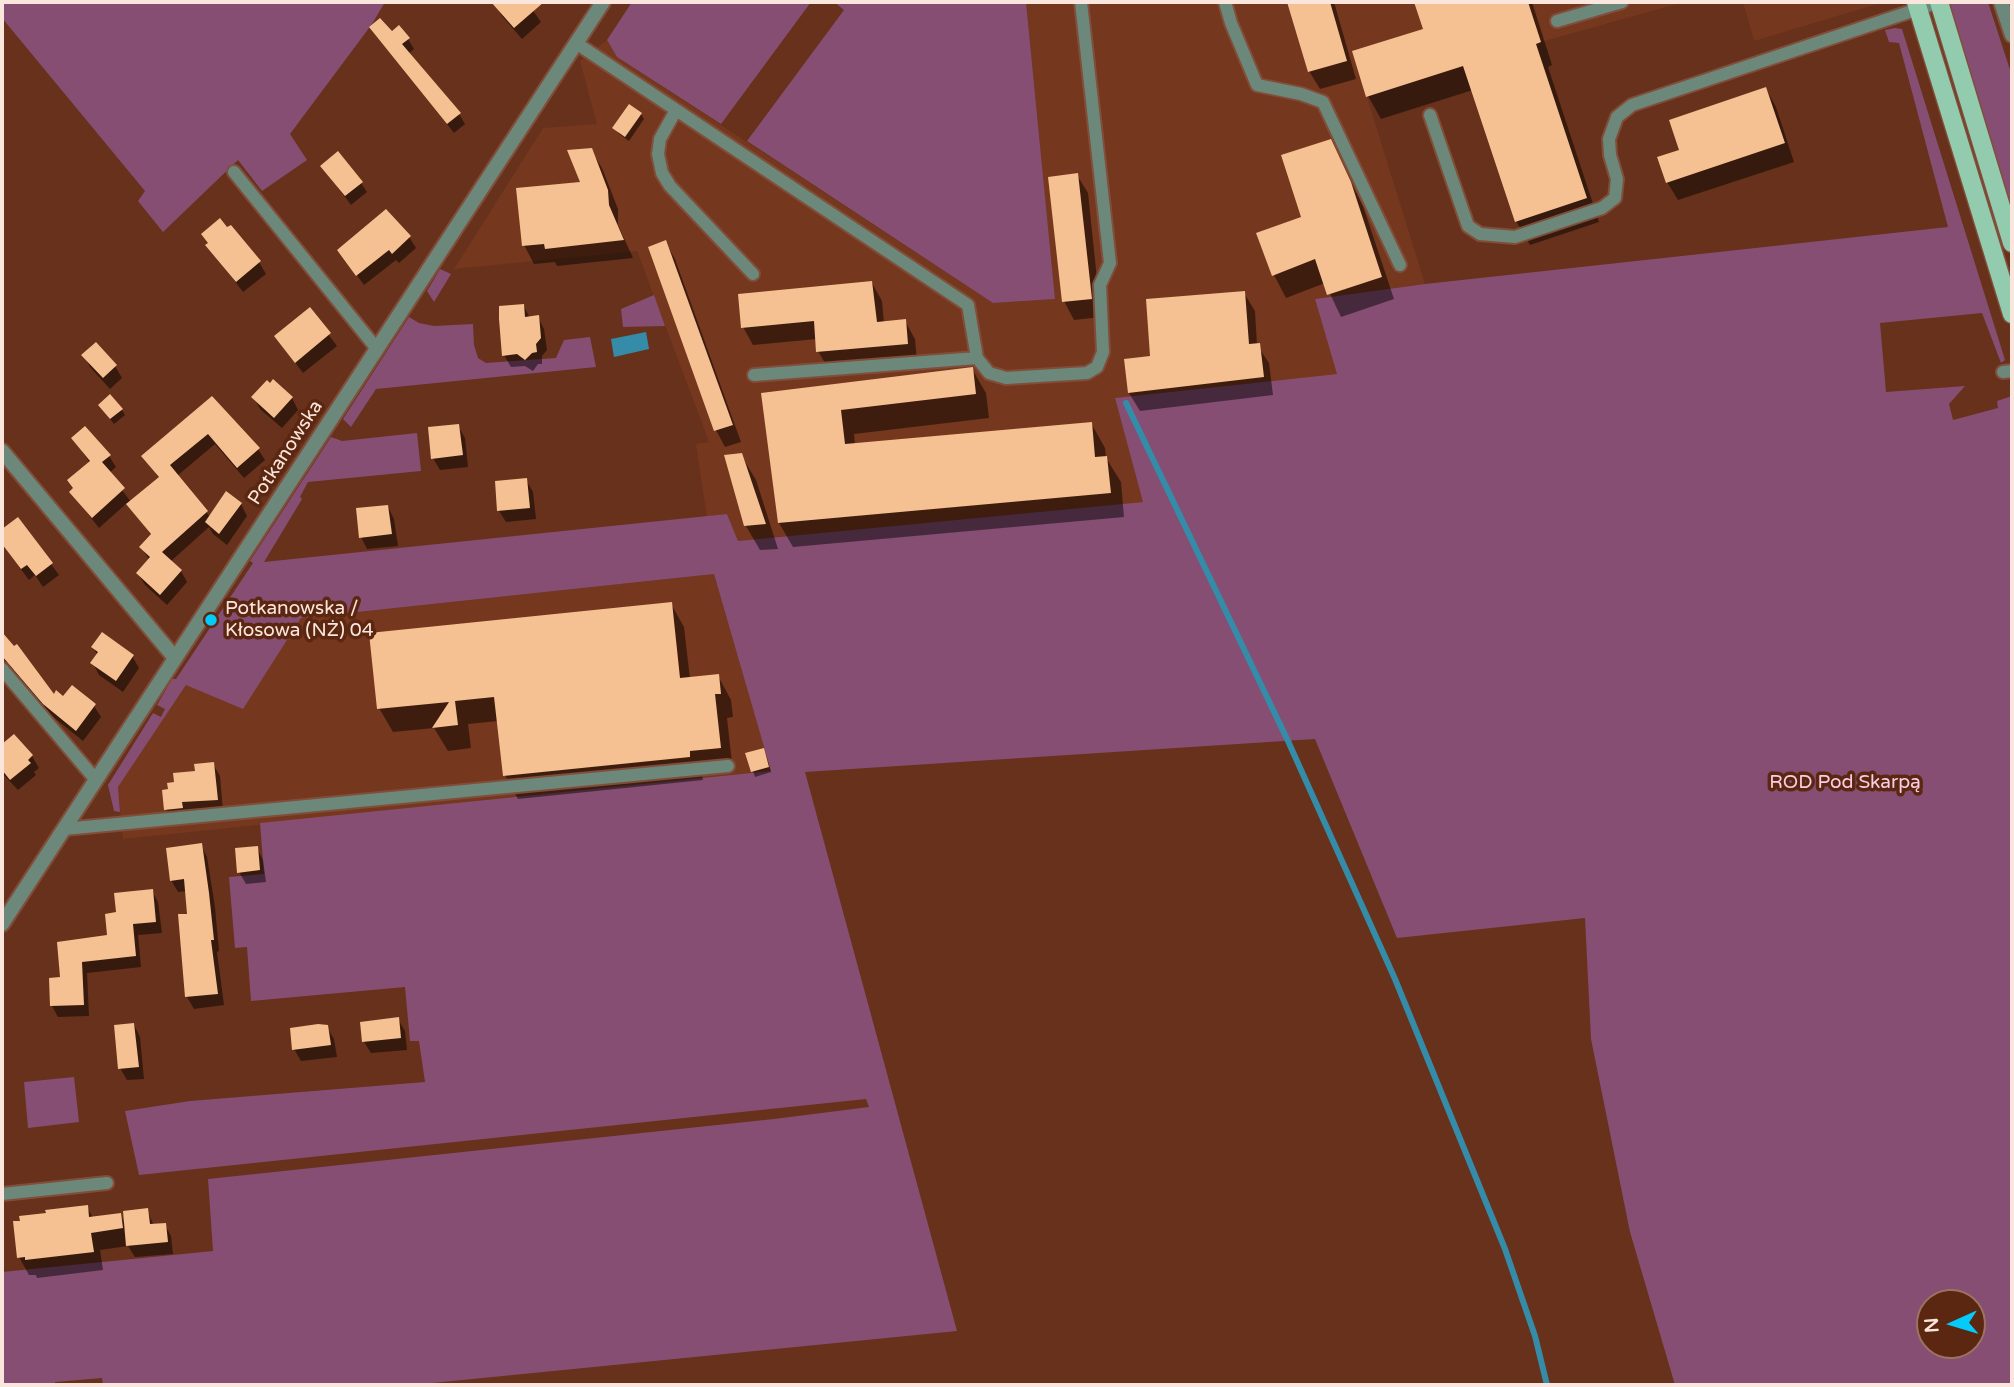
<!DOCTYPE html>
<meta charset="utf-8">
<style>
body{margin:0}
#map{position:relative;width:2014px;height:1387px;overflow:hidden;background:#68311b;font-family:"Varela Round",sans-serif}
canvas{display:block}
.frame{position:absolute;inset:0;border:4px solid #fbe6de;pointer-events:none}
.north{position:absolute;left:1916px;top:1289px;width:70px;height:70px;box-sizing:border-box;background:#5c2710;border:2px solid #9c7362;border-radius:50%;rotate:266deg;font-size:19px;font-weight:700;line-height:28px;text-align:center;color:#fbe6de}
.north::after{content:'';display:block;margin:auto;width:24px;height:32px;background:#04cbf9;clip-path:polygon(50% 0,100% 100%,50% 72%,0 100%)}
</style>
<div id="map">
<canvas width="2014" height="1387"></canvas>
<div class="frame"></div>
<div class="north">N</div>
</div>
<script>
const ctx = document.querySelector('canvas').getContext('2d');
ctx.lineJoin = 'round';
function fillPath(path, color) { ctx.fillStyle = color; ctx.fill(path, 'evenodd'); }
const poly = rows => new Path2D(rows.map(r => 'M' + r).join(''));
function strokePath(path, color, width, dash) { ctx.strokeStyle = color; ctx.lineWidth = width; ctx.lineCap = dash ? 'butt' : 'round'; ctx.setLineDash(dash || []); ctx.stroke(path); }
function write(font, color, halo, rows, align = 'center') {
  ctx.font = font + ' "Varela Round",sans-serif'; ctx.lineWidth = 7; ctx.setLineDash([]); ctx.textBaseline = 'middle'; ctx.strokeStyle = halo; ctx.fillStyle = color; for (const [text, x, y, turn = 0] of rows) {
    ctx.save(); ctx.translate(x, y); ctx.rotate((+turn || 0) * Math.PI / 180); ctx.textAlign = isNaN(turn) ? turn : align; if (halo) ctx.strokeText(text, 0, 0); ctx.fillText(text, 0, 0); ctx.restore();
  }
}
fillPath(poly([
 [1026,2,1684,2,1541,42,1367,97,1425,284,1315,299,1338,374,1115,398,1144,502,738,541,727,514,707,517,696,444,709,442,637,251,454,269,543,128,597,124,580,61,607,40,617,57,993,303,1055,299],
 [1743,2,1876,2,1877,4,1754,41],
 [714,574,772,772,123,839,118,787,187,684,193,687,301,618]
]), '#75371d');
fillPath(poly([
 [2,2,385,2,372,24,290,134,307,160,262,191,238,160,163,232,138,201,145,191,2,18],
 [632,2,811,2,721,124,617,57,607,40],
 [834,2,1026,2,1055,299,993,303,747,141,844,10],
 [1948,2,1988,2,2012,76,2012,209],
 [1895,28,1902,29,2005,360,2001,363,1982,313,1880,323,1886,392,1965,386,1949,404,1953,420,1998,408,1997,401,2012,396,2012,1385,1675,1385,1630,1232,1591,1039,1585,918,1397,938,1315,739,805,772,957,1331,412,1385,103,1385,102,1378,55,1382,55,1385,2,1385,2,1272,213,1251,208,1179,774,1119,869,1107,866,1099,139,1175,125,1111,190,1101,425,1082,419,1041,410,1041,405,987,251,1001,247,947,235,948,229,877,264,874,260,823,771,771,714,574,301,618,243,709,186,685,118,787,120,812,114,811,108,785,153,713,161,717,165,709,157,705,172,679,176,679,253,563,250,561,331,437,342,441,417,433,421,471,308,482,300,497,302,499,264,562,727,514,738,541,1143,502,1115,398,1337,374,1315,299,1425,284,1948,227,1899,43,1889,42,1885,30],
 [1930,1303,1972,1303,1972,1345,1930,1345],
 [440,269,451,274,434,302,427,291],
 [654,295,665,326,623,327,621,309],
 [409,317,419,323,434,326,473,324,474,345,478,358,486,363,556,358,564,340,590,337,596,367,376,389,351,427,343,419],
 [74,1077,79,1122,28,1128,24,1082]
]), '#864e72');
fillPath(poly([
 [646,332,649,349,614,357,611,339]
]), '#348ca8');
fillPath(poly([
 [498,2,527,2,541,22,522,39,502,16,495,4],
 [1289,2,1334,2,1356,79,1320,89,1309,71],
 [1416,2,1532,2,1552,65,1548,67,1599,222,1530,245,1516,221,1473,90,1381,119,1368,96,1425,30],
 [371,28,408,39,414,49,408,54,459,114,465,124,454,133],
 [1766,89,1776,107,1794,162,1678,200,1667,182,1681,151],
 [641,114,644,119,629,141,618,133,615,128],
 [1330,141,1363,206,1394,299,1341,317,1325,283,1286,298,1274,275,1304,218],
 [591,150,602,168,618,209,618,225,633,258,557,266,555,262,534,264,524,245,582,184],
 [322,166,361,183,367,192,351,205],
 [1077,175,1088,193,1101,317,1074,320,1064,301],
 [409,237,416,248,399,263,396,260,364,285,339,251],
 [665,242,675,259,741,442,725,447,716,430],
 [208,246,259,262,266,274,243,292],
 [872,283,882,301,884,323,905,321,915,339,917,362,829,370,818,351,817,339,753,345,743,327],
 [1244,293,1255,311,1257,345,1269,363,1273,395,1140,411,1129,393,1152,357],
 [523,305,530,318,538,317,544,329,547,350,542,356,542,364,538,364,533,371,525,366,511,367,504,355],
 [309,309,337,346,303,373,276,337],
 [84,355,115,366,122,378,110,389,90,367],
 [972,369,986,393,989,418,854,434,855,445,1091,423,1105,448,1106,458,1121,482,1124,517,793,547,779,523,763,395],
 [212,398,258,449,265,460,244,478,215,444,177,476,210,517,241,504,247,516,227,545,213,534,209,527,170,562,181,571,187,582,167,605,145,585,138,574,150,561,141,547,151,535,127,503,99,528,71,492,90,463,73,438,109,456,116,467,109,473,131,502,160,479,143,456],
 [254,398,292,398,298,410,282,428,260,409],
 [103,410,122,410,125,415,114,424],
 [458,426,465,438,468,467,440,470,433,458],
 [741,455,756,480,778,549,760,550,746,526],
 [526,480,533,492,536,519,506,522,499,511],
 [388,507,394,519,398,546,367,549,361,537],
 [18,519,59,575,43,587,35,575,29,580,2,544,2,531],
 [671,604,684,627,690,679,718,676,731,700,733,717,727,718,733,772,702,775,703,780,518,799,505,775,498,721,468,724,471,748,448,751,434,728,393,732,379,708],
 [2,635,54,697,94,706,101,717,83,741,52,716,2,657],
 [93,647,132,656,139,668,123,692,99,675,93,663,98,656],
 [14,736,32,756,39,768,34,772,36,775,18,790,2,773,2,747],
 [747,754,766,755,771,772,755,777],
 [213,764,220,776,223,811,173,821,166,809,197,772],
 [201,845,207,857,215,907,219,951,217,952,224,1005,194,1009,187,997,180,916,188,915,187,891,178,892,171,880],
 [257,848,263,860,266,882,246,884,239,872],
 [152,891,158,902,162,933,138,935,141,967,87,973,89,1016,58,1017,52,1006,62,979,109,937,117,914],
 [398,1019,405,1031,407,1050,371,1053,364,1042],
 [134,1025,140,1037,144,1079,127,1080,120,1068],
 [327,1027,334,1039,337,1057,301,1061,294,1049],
 [2,1099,4,1116,2,1116],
 [87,1207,93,1218,120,1215,126,1226,147,1210,154,1226,165,1225,171,1236,173,1254,135,1257,128,1246,100,1250,103,1270,37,1278,36,1275,29,1275,19,1257]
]), '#0007');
strokePath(poly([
 [1126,403,1288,741,1395,979,1505,1249,1535,1336,1547,1385]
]), '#348ca8', 6);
fillPath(poly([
 [491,2,544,2,514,28],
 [1287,2,1330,2,1347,61,1308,72],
 [1414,2,1528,2,1541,42,1536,44,1587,198,1515,222,1463,66,1366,97,1352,51,1423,29],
 [380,18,392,31,399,25,410,38,402,44,461,113,447,124,369,27],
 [1766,87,1785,143,1666,183,1657,157,1679,150,1669,120],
 [629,104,642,113,625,137,612,128],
 [1331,139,1351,182,1382,277,1327,295,1315,259,1272,276,1256,233,1301,217,1281,155],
 [592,148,608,190,609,205,624,240,545,249,544,244,522,246,516,188,580,182,567,150],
 [338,151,363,182,345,196,320,166],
 [1078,173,1092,299,1062,302,1048,177],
 [386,209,411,236,392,254,389,250,356,276,337,250],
 [220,218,227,227,231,225,261,261,236,282,205,245,208,243,201,234],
 [666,240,733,425,714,431,648,247],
 [872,281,877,322,906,319,908,344,816,352,814,321,741,328,738,294],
 [1245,291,1249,344,1260,343,1264,377,1128,393,1124,359,1150,356,1146,299],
 [524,304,525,317,539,315,541,338,536,344,537,352,532,353,525,360,517,354,502,356,499,319,499,306],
 [310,307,331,333,295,363,274,336],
 [96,342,117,365,103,378,81,355],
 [973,367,976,394,841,410,845,444,1092,422,1095,457,1107,456,1111,493,778,523,761,393],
 [273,379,293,397,274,418,251,397,267,380,270,383],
 [110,394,123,409,110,419,98,405],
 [212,396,260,448,237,468,208,434,170,465,208,511,162,552,182,570,160,595,136,573,150,557,139,547,151,534,126,504,159,477,141,456],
 [459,424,463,455,431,459,428,427],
 [85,426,111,455,102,462,125,488,92,518,69,492,73,488,67,480,90,461,71,438],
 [742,453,766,524,744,526,724,455],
 [527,478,530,508,497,511,495,481],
 [226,491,242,503,219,534,205,522],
 [388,505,392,534,359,538,356,508],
 [18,517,53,563,36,576,27,565,21,569,2,544,2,529],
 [672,602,680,678,719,674,721,694,715,694,721,748,690,751,690,757,503,776,494,697,455,701,458,725,432,728,449,702,377,709,369,633],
 [2,632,14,646,17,644,54,694,56,690,63,696,72,685,96,704,76,731,43,704,2,656],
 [102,632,134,655,116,681,90,663,98,652,91,647],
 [14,734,33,755,28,760,31,763,10,780,2,770,2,744],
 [764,748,769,767,751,772,745,753],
 [214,762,218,800,182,802,183,808,164,810,162,790,168,789,167,783,174,782,173,773,195,771,194,764],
 [202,843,209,893,214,940,211,940,218,994,185,997,178,914,187,914,184,879,170,881,166,848],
 [258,846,260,870,237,873,235,848],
 [153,889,156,922,133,924,136,956,82,962,84,1005,50,1006,49,978,60,977,57,942,107,935,105,914,116,912,114,893],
 [399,1017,401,1038,362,1042,360,1022],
 [134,1023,139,1067,118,1069,114,1025],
 [318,1024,328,1025,331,1045,292,1050,290,1028],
 [88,1205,89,1217,121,1213,123,1228,91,1233,94,1252,25,1260,25,1257,17,1258,13,1221,20,1221,19,1216,46,1213,45,1210],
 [148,1208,150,1224,166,1223,168,1242,126,1246,123,1211]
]), '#f5c092');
const service = poly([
 [1225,2,1231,23,1257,85,1301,94,1323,102,1400,265],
 [1557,21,1622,2],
 [576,43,968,305,977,358,989,373,1006,378,1087,373,1097,367,1103,352,1100,285,1110,263,1081,2],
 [676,110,660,139,658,154,662,173,670,186,753,274],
 [1430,115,1468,226,1480,234,1515,237,1602,208,1615,198,1617,179,1610,155,1609,139,1617,117,1632,105,1939,2],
 [234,172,377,349],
 [2003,372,2012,371],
 [754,375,977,358],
 [2,669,96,780],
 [64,829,728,766],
 [2,1194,107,1183]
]);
const minor = poly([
 [2001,2,2012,35],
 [2,451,175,658]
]);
const tertiary = poly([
 [2,924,603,2]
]);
const primary = poly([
 [1916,2,2012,314],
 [1939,2,2012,243]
]);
strokePath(service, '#804e3a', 16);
strokePath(minor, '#804e3a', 18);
strokePath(tertiary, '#804e3a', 18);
strokePath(primary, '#804e3a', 21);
strokePath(service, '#6c887a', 12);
strokePath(minor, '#6c887a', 14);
strokePath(tertiary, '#6c887a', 14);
strokePath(primary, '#92cbae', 18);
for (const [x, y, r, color] of [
 [211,620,7,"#04cbf9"]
]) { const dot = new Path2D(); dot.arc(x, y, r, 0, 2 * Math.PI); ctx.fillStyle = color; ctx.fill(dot); strokePath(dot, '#5c2710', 2.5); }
write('19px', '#fbe6de', '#5c2710', [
 ["Potkanowska",286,453,-57]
]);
write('19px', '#fbe6de', '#5c2710', [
 ["Potkanowska /",225,609],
 ["Kłosowa (NŻ) 04",225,631]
], 'left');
write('19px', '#f8cde6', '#5c2710', [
 ["ROD Pod Skarpą",1845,783]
]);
</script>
